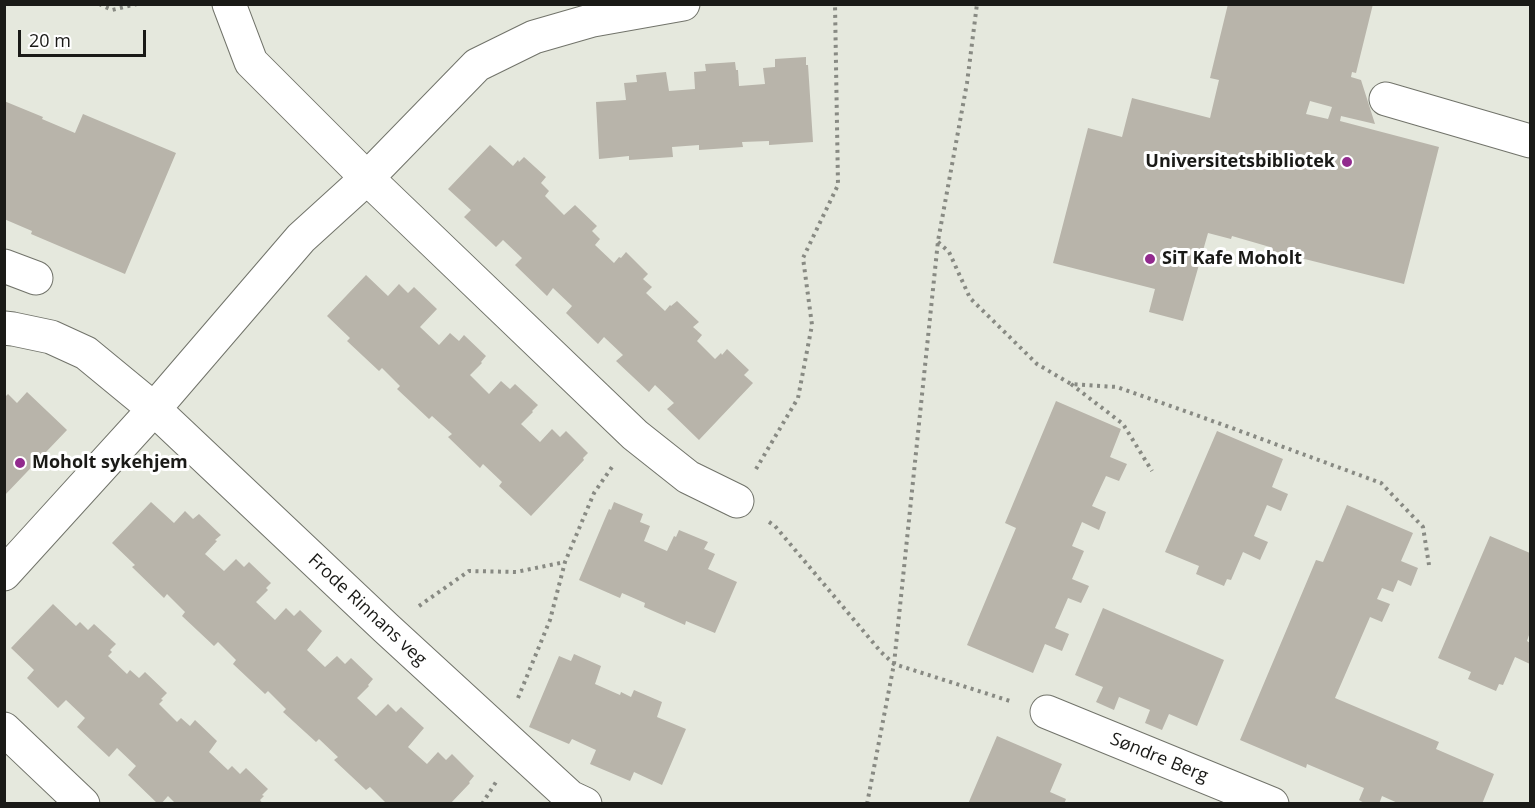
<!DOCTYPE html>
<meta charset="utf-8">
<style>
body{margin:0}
#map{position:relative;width:1535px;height:808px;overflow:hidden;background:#e5e8dd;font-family:"Open Sans",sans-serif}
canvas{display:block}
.frame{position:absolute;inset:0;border:6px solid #1a1a17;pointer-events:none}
.scale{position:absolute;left:18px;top:30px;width:128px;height:27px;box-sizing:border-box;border:3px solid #1a1a17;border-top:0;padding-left:8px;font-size:18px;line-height:21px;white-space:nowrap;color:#1a1a17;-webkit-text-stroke:4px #fff;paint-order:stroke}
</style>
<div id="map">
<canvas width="1535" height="808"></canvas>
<div class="frame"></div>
<div class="scale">20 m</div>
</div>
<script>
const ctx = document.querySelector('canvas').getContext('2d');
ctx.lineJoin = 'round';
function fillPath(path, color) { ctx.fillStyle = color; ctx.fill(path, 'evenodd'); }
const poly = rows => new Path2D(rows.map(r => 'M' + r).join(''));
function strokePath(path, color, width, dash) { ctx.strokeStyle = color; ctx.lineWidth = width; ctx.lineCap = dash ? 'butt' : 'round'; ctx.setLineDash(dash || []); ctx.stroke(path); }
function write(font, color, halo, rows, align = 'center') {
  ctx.font = font + ' "Open Sans",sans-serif'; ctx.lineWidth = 6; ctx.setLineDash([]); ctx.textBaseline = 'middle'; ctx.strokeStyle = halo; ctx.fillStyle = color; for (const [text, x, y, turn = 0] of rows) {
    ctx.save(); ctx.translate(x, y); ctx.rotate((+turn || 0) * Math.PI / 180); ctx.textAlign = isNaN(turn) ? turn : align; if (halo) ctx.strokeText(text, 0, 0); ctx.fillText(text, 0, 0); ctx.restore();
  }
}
fillPath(poly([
 [1228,4,1373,4,1356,73,1352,72,1351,77,1361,80,1375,124,1341,116,1340,121,1439,147,1404,284,1269,250,1270,247,1232,236,1231,239,1208,233,1183,321,1149,312,1155,289,1053,263,1088,128,1122,137,1132,98,1210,118,1219,80,1210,78],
 [1310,101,1332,107,1328,119,1306,114],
 [806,57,806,65,808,65,813,142,769,145,769,141,742,142,743,147,699,150,699,145,672,147,673,157,629,160,629,156,599,159,596,102,626,100,624,83,637,82,636,75,666,72,669,91,695,89,694,72,706,71,705,64,735,62,736,70,738,70,739,86,765,84,763,68,775,67,775,59],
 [4,101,43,117,42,119,75,133,83,114,176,153,125,274,31,234,32,231,4,219],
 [490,145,513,166,518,160,519,162,524,157,546,177,541,183,549,191,545,196,564,215,575,205,597,226,592,231,600,239,595,245,614,263,619,257,621,258,626,252,648,274,643,279,652,287,646,293,665,311,670,305,671,306,677,301,699,322,693,327,702,335,697,341,715,359,721,353,722,355,727,349,749,370,744,375,753,383,699,440,667,409,674,403,655,385,649,392,616,361,623,355,604,337,598,344,566,313,572,306,553,288,547,296,515,265,522,258,503,240,496,247,464,217,471,210,448,189],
 [366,275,388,296,399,284,408,293,414,287,437,309,420,327,439,345,450,333,459,341,464,335,486,356,481,362,482,363,470,375,489,394,501,381,510,389,515,384,538,405,532,411,533,412,521,424,540,442,552,429,560,437,566,431,588,453,583,458,584,460,531,516,499,486,502,482,483,464,480,468,448,437,452,434,432,416,429,419,397,389,400,386,382,368,379,371,347,341,350,338,327,316],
 [27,392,67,430,4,496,4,398,8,394,17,403],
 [1056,401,1121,429,1110,457,1127,464,1119,481,1106,476,1092,506,1106,512,1099,530,1082,522,1072,546,1084,551,1072,579,1089,586,1081,603,1068,598,1055,628,1069,634,1062,651,1045,644,1033,673,967,645,1016,528,1005,523],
 [1217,431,1283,459,1272,487,1288,494,1281,511,1267,505,1254,536,1268,542,1260,560,1243,552,1231,580,1227,579,1224,586,1196,574,1199,566,1165,552],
 [151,502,174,523,185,511,193,519,199,514,221,535,215,540,217,541,205,554,224,571,236,559,244,567,249,562,271,583,266,588,268,590,256,602,275,620,286,608,294,616,300,610,322,631,307,650,325,667,337,656,345,664,351,658,373,679,368,685,369,686,357,698,376,716,388,704,396,712,401,707,424,728,408,747,427,764,438,752,446,760,452,754,474,776,469,782,470,783,450,804,387,804,370,787,366,790,334,760,338,757,319,739,316,742,283,712,286,709,268,691,265,694,233,664,236,660,218,642,214,646,182,616,185,612,167,594,164,598,132,567,135,565,112,543],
 [614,502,643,514,640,522,650,526,644,541,667,551,674,536,676,537,679,530,708,542,704,549,715,554,708,569,737,582,715,633,686,621,685,625,644,607,645,603,622,593,620,598,579,580,609,509,611,510],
 [1347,505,1413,533,1401,561,1418,568,1411,586,1398,580,1393,592,1382,588,1377,599,1390,604,1382,622,1370,617,1335,698,1439,742,1436,749,1494,774,1482,804,1400,804,1382,796,1379,804,1366,804,1359,800,1364,788,1307,764,1306,768,1240,740,1316,560,1323,562],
 [1490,536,1530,553,1530,632,1527,641,1530,643,1530,664,1515,657,1503,685,1499,684,1496,691,1468,679,1471,672,1438,658],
 [53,604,76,626,80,622,88,630,94,624,116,644,110,650,112,652,108,656,127,674,130,670,139,678,145,672,167,693,161,699,163,700,159,704,177,722,181,718,190,726,195,720,217,741,209,752,228,770,232,766,240,774,246,768,268,789,262,795,264,796,260,800,263,804,176,804,168,796,161,804,158,804,128,775,136,766,117,748,109,757,77,727,85,718,66,700,58,708,27,678,34,670,11,648],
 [1103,608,1224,660,1197,726,1169,714,1162,730,1145,723,1150,710,1119,697,1114,710,1096,702,1103,687,1075,675],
 [574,654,601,666,595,684,620,695,621,692,631,697,634,690,662,702,657,717,686,729,662,785,634,772,630,781,590,764,596,750,572,739,569,744,529,727,559,656,571,661],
 [997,736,1062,764,1050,792,1066,799,1064,804,968,804]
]), '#b8b4aa');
const minor = poly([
 [229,4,251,62,367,178,635,435,688,477,737,501],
 [1386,99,1530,141],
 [4,266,36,278],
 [4,328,13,329,51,337,86,353,154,409,386,628,570,797,585,804],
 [4,574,154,409,301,238,367,178,477,65,534,37,593,20,683,4],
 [1047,712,1272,804],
 [4,729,83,804]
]);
strokePath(minor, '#71736a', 35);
strokePath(poly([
 [99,4,112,10,137,4],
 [938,242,949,252,970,298,1037,364,1071,384,1117,387,1221,424,1381,483,1423,527,1429,565],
 [1071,384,1123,424,1152,471],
 [756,469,798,398,812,325,803,258,838,185,835,4],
 [769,522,775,526,881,652,894,664,1010,701],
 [419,606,469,571,516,572,565,562],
 [518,698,550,620,565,562,594,493,612,467],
 [482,804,496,782],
 [867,804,894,664,938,241,967,83,977,4]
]), '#888a83', 4, [3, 4.5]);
strokePath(minor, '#fff', 33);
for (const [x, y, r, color] of [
 [1347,162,6,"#922a8e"],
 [1150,259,6,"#922a8e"],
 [20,463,6,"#922a8e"]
]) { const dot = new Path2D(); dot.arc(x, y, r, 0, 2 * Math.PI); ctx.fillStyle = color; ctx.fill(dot); strokePath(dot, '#fff', 2); }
write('bold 18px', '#1a1a17', '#fff', [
 ["Universitetsbibliotek",1335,162,"right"],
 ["SiT Kafe Moholt",1162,259],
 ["Moholt sykehjem",32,463]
], 'left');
write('18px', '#1a1a17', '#fff', [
 ["Frode Rinnans veg",367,610,43],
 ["Søndre Berg",1159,758,22]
]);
</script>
